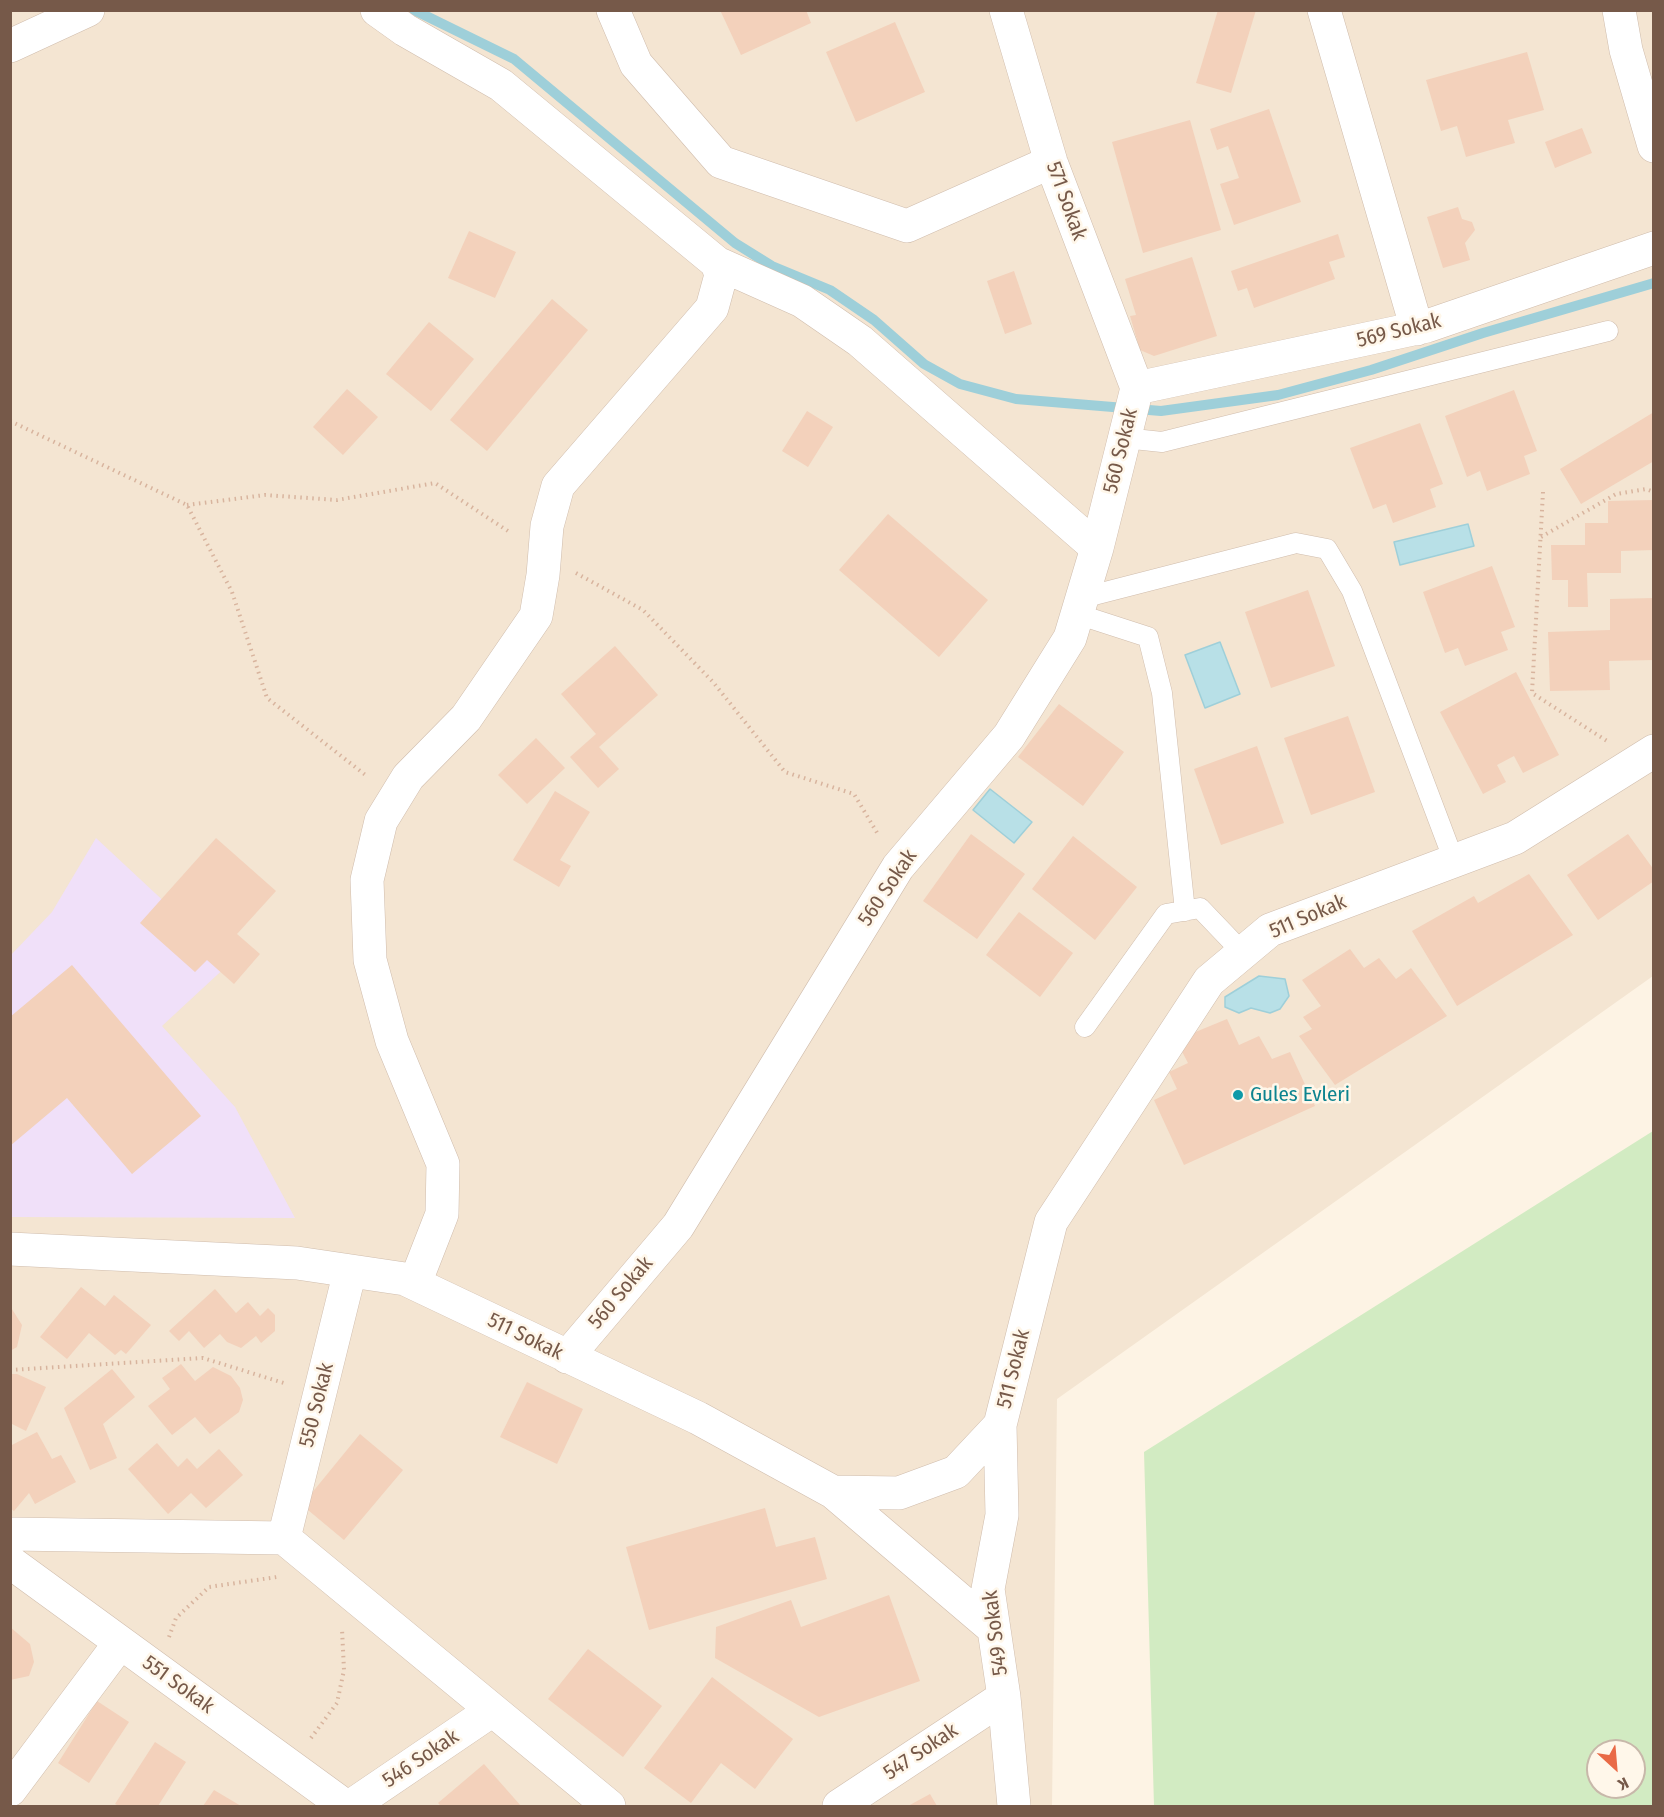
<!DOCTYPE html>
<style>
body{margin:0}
#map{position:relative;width:1664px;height:1817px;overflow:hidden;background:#fdf3e4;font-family:"Fira Sans Condensed",sans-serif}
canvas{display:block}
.frame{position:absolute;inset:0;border:12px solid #765949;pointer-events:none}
.north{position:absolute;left:1586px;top:1739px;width:60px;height:60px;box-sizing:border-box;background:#fff7ea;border:2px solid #c8b8aa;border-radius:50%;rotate:154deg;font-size:16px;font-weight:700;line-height:24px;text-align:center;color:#765949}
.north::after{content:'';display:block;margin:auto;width:21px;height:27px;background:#e96a46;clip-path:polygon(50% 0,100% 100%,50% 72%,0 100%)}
</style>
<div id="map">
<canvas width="1664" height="1817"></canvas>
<div class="frame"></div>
<div class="north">K</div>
</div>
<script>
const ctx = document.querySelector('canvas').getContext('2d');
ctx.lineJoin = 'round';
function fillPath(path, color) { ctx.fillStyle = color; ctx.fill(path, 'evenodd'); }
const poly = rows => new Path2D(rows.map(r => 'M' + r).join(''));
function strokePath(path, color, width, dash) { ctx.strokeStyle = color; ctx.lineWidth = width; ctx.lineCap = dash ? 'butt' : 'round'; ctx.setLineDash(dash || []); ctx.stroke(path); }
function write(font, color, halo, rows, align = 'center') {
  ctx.font = font + ' "Fira Sans Condensed",sans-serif'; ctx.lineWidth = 5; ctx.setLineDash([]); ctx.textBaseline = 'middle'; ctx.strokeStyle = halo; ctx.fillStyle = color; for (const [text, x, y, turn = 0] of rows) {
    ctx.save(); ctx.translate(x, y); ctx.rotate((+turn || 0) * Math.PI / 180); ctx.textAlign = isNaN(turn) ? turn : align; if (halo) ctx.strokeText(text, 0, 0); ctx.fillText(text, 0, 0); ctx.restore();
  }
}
fillPath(poly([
 [11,11,1653,11,1653,976,1057,1399,1052,1806,11,1806]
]), '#f4e5d2');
fillPath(poly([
 [96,838,230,963,162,1026,235,1107,295,1218,11,1217,10,956,52,912]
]), '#f0e0f9');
fillPath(poly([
 [1653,1131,1653,1806,1154,1806,1144,1452],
 [1598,1751,1634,1751,1634,1787,1598,1787]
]), '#d2ebc2');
const water = poly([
 [1468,524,1474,546,1400,565,1394,542,1468,524],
 [1220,642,1240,694,1205,708,1185,655,1220,642],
 [990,789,1032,822,1014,843,973,810,990,789],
 [1259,976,1285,979,1289,996,1280,1009,1270,1013,1251,1008,1239,1013,1225,1007,1225,997,1259,976]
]);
fillPath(water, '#b8e0e7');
strokePath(water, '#9ecfd9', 1.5);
strokePath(poly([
 [414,10,514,59,735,243,772,266,830,290,874,320,924,364,960,384,1016,399,1161,411,1278,395,1371,370,1483,333,1654,283]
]), '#9ecfd9', 10);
fillPath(poly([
 [720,10,806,10,811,23,741,55],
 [1218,10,1256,10,1231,93,1196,83],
 [895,22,925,92,856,122,826,52],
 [1527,52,1544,110,1508,120,1515,143,1466,157,1457,126,1441,131,1426,80],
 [1269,109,1301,202,1234,225,1220,184,1239,178,1228,146,1217,150,1210,129],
 [1190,120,1221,230,1143,253,1112,142],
 [1582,128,1592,153,1555,168,1545,142],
 [1458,207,1462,219,1472,222,1475,230,1465,243,1470,260,1443,268,1427,217],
 [469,231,516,252,495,298,448,278],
 [1338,234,1345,257,1329,262,1335,279,1254,308,1247,288,1238,291,1231,271],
 [1192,257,1217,336,1154,356,1140,350,1130,316,1136,315,1125,279],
 [1014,271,1032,324,1005,334,987,281],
 [552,299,588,330,487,451,450,420],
 [429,322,474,359,431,411,386,374],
 [347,389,378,417,343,455,313,427],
 [1514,390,1537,451,1524,456,1530,474,1487,491,1480,471,1467,477,1445,416],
 [807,411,833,427,808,467,782,451],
 [1654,412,1654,461,1581,504,1560,469],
 [1420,423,1443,484,1430,489,1436,507,1393,523,1386,504,1373,509,1350,448],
 [1654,500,1654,550,1621,551,1621,573,1587,573,1588,607,1568,607,1568,580,1552,580,1551,545,1585,545,1585,523,1608,523,1608,501],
 [888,514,988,600,939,657,839,570],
 [1492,566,1515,627,1501,632,1508,650,1465,666,1458,648,1445,653,1423,592],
 [1308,590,1335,666,1271,688,1245,612],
 [1654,598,1654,660,1609,661,1610,690,1550,691,1548,632,1610,630,1610,599],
 [615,646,658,695,599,747,619,769,598,788,570,757,596,734,561,694],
 [1516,672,1559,755,1523,773,1514,756,1497,765,1506,782,1483,794,1440,712],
 [1059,704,1124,752,1083,806,1018,757],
 [1348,716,1375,792,1311,815,1284,738],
 [536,738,565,768,527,804,498,775],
 [1257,746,1284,823,1221,845,1194,769],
 [555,791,590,812,560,860,571,866,559,887,513,860],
 [971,834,1025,874,977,939,923,901],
 [1628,834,1654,870,1654,881,1598,920,1567,875],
 [1073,836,1137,887,1095,940,1032,889],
 [216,838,276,891,237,934,260,954,234,984,207,960,195,972,140,923],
 [1529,874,1573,935,1457,1006,1412,931,1474,896,1478,903],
 [1019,912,1073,953,1040,997,986,955],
 [1350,949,1364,968,1379,958,1396,979,1411,968,1447,1016,1335,1085,1299,1036,1312,1029,1303,1017,1321,1006,1302,980],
 [72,965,201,1116,132,1174,67,1098,10,1146,10,1017],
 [1227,1019,1239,1045,1259,1036,1272,1059,1290,1052,1315,1106,1184,1165,1154,1100,1177,1089,1169,1072,1188,1063,1176,1040],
 [81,1287,105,1306,114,1295,151,1325,126,1354,121,1350,115,1355,89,1333,67,1359,40,1337],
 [215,1289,236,1313,248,1302,260,1316,268,1308,275,1315,275,1331,261,1343,256,1336,241,1348,227,1342,220,1334,204,1348,189,1331,179,1341,169,1331],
 [10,1306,22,1325,17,1347,10,1351],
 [181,1364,195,1381,213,1367,231,1376,240,1388,243,1400,239,1412,210,1434,195,1417,172,1435,148,1406,170,1389,162,1378],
 [112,1369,135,1397,103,1424,117,1458,90,1470,64,1408],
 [10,1374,17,1374,46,1387,26,1431,10,1423],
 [527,1382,583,1409,557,1464,500,1437],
 [37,1432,52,1459,61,1455,76,1482,35,1504,29,1493,14,1511,10,1508,10,1446],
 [360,1434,403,1470,344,1540,302,1505],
 [157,1443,178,1467,187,1458,197,1469,219,1449,243,1475,206,1508,191,1493,168,1514,128,1469],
 [765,1508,776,1547,815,1537,827,1579,649,1630,626,1547],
 [889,1595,920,1681,819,1717,715,1658,716,1627,791,1600,801,1627],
 [10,1627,30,1644,34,1662,29,1676,10,1680],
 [588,1649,662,1706,623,1757,548,1699],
 [712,1677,793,1739,755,1789,721,1763,691,1803,644,1768],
 [97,1701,129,1722,89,1783,58,1763],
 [155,1742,186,1762,158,1806,119,1806,115,1804],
 [484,1764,521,1806,441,1806,438,1803],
 [214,1790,241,1806,203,1806],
 [930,1794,937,1806,908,1806]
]), '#f3d1bb');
const lane = poly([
 [1124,438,1162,442,1608,331],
 [1082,598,1296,543,1327,549,1352,591,1454,861],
 [1077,614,1148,637,1162,693,1185,911],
 [1085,1027,1166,914,1200,908,1243,953]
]);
const street = poly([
 [377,10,405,30,501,85,717,263,802,301,860,341,1097,548],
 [613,10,636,64,721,162,907,226,1051,162],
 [1006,10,1051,162,1137,388],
 [1324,10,1417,329],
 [1619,10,1626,50,1654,146],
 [10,46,88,10],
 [1137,388,1427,326,1654,248],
 [10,1249,297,1263,405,1279,698,1418,833,1492,899,1493,956,1472,1000,1425,1051,1222,1209,981,1270,930,1515,838,1654,751],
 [415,1283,442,1214,443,1164,392,1041,370,960,367,880,381,821,408,777,466,718,536,616,543,575,547,526,558,486,712,308,721,275,717,263],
 [567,1357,678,1226,898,867,1009,736,1070,638,1097,548,1137,388],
 [1000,1425,1002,1515,988,1589,1004,1697,1014,1806],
 [833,1492,994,1629],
 [10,1534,284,1538,609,1806],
 [284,1538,350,1271],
 [10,1562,345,1806],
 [10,1790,120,1643],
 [351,1806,491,1711],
 [839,1806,1004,1697]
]);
strokePath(lane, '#d0bdad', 21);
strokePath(street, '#d0bdad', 34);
strokePath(poly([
 [10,421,187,505,232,592,267,698,368,777],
 [1543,492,1532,693,1607,741],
 [187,505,265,495,337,500,435,483,511,533],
 [1541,537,1616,494,1646,489,1654,492],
 [576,573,643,610,713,682,785,772,854,794,879,836],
 [10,1370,203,1358,287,1384],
 [169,1637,176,1618,209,1587,277,1577],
 [311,1738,337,1703,344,1670,342,1629]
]), '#d8b49e', 4, [1.5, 4.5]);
strokePath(lane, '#fff', 20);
strokePath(street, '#fff', 33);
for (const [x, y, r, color] of [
 [1238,1095,6,"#0f9aa8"]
]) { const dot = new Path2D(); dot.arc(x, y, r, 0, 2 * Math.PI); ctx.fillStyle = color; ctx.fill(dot); strokePath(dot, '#fff7ea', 2); }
write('21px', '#765949', '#fff7ea', [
 ["571 Sokak",1066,201,70],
 ["569 Sokak",1399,331,-14],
 ["560 Sokak",1121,451,-76],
 ["560 Sokak",888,888,-56],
 ["511 Sokak",1308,917,-23],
 ["560 Sokak",621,1293,-50],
 ["511 Sokak",525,1337,26],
 ["511 Sokak",1014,1369,-76],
 ["550 Sokak",317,1405,-76],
 ["549 Sokak",996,1633,-97],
 ["551 Sokak",178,1685,36],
 ["547 Sokak",921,1752,-34],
 ["546 Sokak",421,1759,-34]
]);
write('21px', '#0d838f', '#fff7ea', [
 ["Gules Evleri",1250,1095]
], 'left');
</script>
